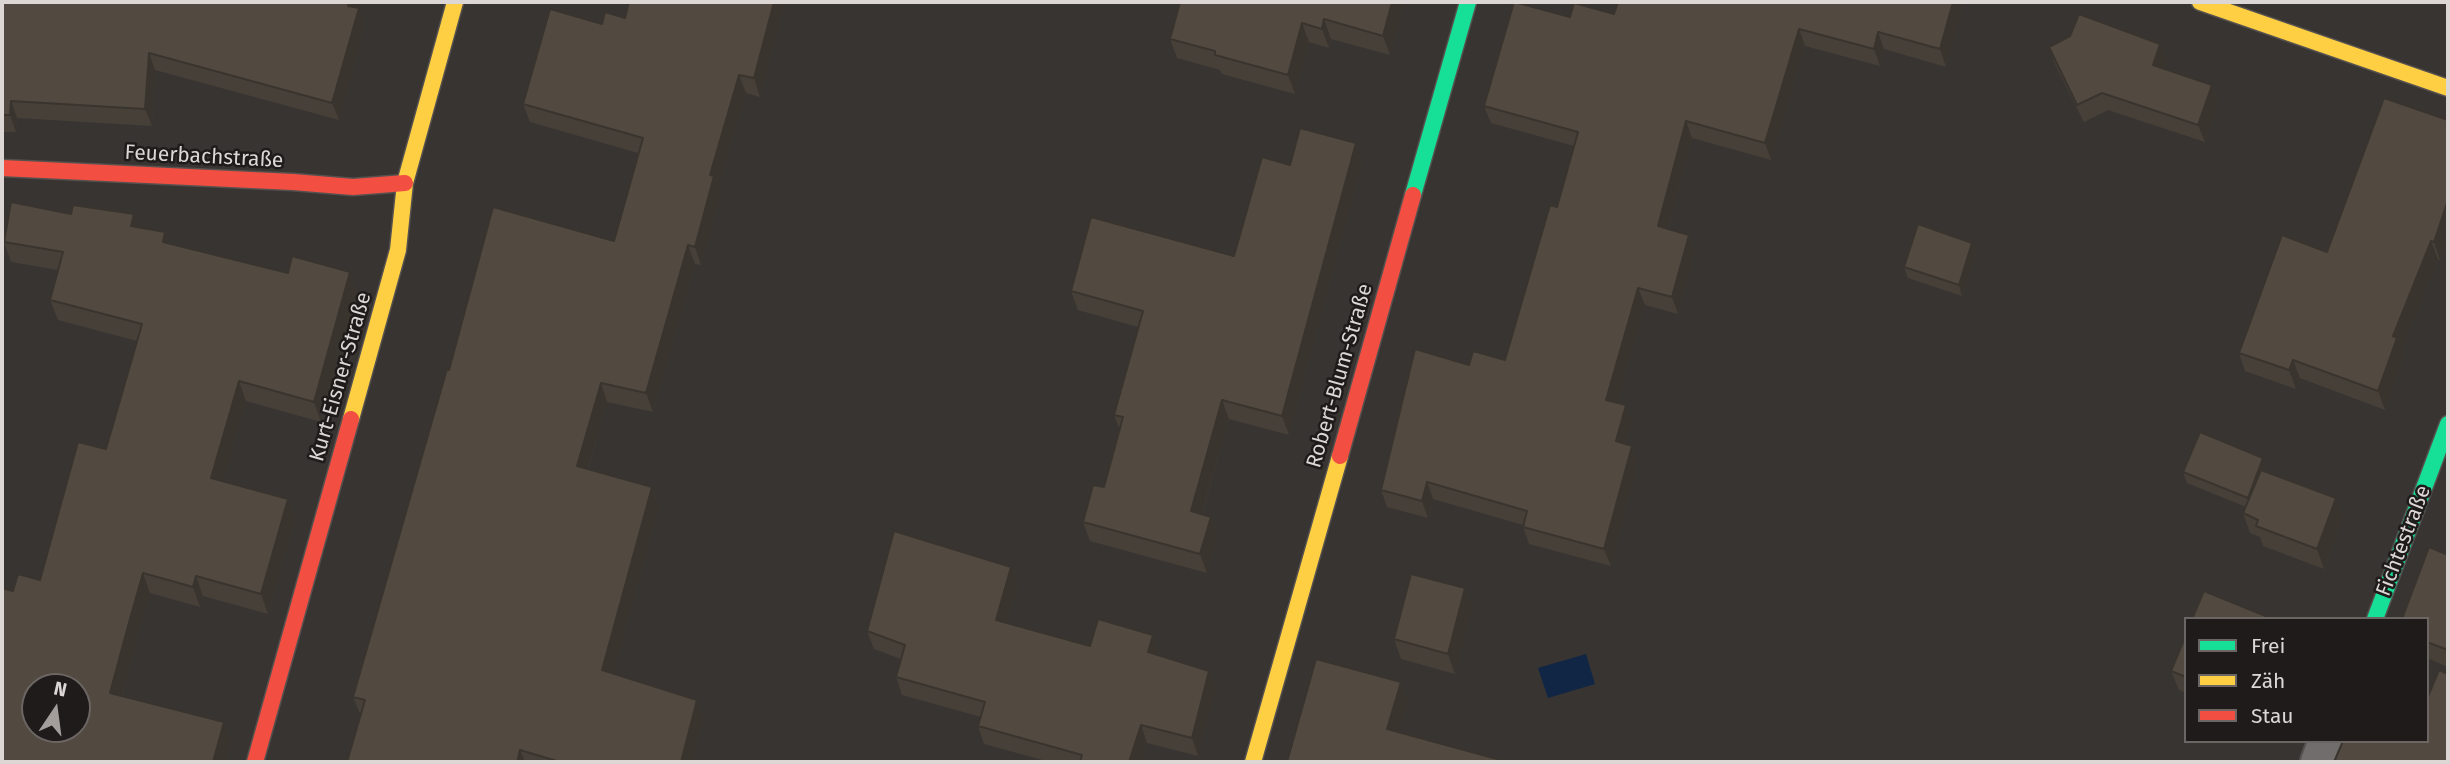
<!DOCTYPE html>
<meta charset="utf-8">
<style>
body{margin:0}
#map{position:relative;width:2450px;height:764px;overflow:hidden;background:#383432;font-family:"Fira Sans",sans-serif}
canvas{display:block}
.frame{position:absolute;inset:0;border:4px solid #dcd7d4;pointer-events:none}
.legend{position:absolute;left:2184px;top:617px;width:245px;height:126px;box-sizing:border-box;background:#1f1b1a;border:2px solid #6b6664;margin:0;padding:9px 12px;list-style:none;font-size:21px;color:#dcd7d4}
.legend li{display:flex;align-items:center;gap:14px;height:35px}
.legend b{width:35px;border:2px solid #6b6664}
.north{position:absolute;left:21px;top:673px;width:70px;height:70px;box-sizing:border-box;background:#1f1b1a;border:2px solid #6b6664;border-radius:50%;rotate:13deg;font-size:19px;font-weight:700;line-height:28px;text-align:center;color:#dcd7d4}
.north::after{content:'';display:block;margin:auto;width:24px;height:32px;background:#a39e9b;clip-path:polygon(50% 0,100% 100%,50% 72%,0 100%)}
</style>
<div id="map">
<canvas width="2450" height="764"></canvas>
<div class="frame"></div>
<ul class="legend">
<li><b style="height:9px;background:#16e098"></b>Frei</li>
<li><b style="height:9px;background:#ffcf43"></b>Zäh</li>
<li><b style="height:9px;background:#f24e42"></b>Stau</li>
</ul>
<div class="north">N</div>
</div>
<script>
const ctx = document.querySelector('canvas').getContext('2d');
ctx.lineJoin = 'round';
function fillPath(path, color) { ctx.fillStyle = color; ctx.fill(path, 'evenodd'); }
const poly = rows => new Path2D(rows.map(r => 'M' + r).join(''));
function strokePath(path, color, width, dash) { ctx.strokeStyle = color; ctx.lineWidth = width; ctx.lineCap = dash ? 'butt' : 'round'; ctx.setLineDash(dash || []); ctx.stroke(path); }
function write(font, color, halo, rows, align = 'center') {
  ctx.font = font + ' "Fira Sans",sans-serif'; ctx.lineWidth = 5; ctx.setLineDash([]); ctx.textBaseline = 'middle'; ctx.strokeStyle = halo; ctx.fillStyle = color; for (const [text, x, y, turn = 0] of rows) {
    ctx.save(); ctx.translate(x, y); ctx.rotate((+turn || 0) * Math.PI / 180); ctx.textAlign = isNaN(turn) ? turn : align; if (halo) ctx.strokeText(text, 0, 0); ctx.fillText(text, 0, 0); ctx.restore();
  }
}
fillPath(poly([
 [1586,654,1595,684,1548,698,1538,668]
]), '#112645');
const street = poly([
 [2320,762,2328,741]
]);
const fast = poly([
 [1413,195,1468,2],
 [2375,619,2448,424]
]);
const slow = poly([
 [2200,2,2448,88],
 [351,419,398,250,405,183,455,2],
 [1253,762,1340,456]
]);
const jam = poly([
 [2,168,293,182,353,187,405,183],
 [1340,456,1413,195],
 [255,762,351,419]
]);
strokePath(street, '#55514f', 42);
strokePath(fast, '#55514f', 19);
strokePath(slow, '#55514f', 19);
strokePath(jam, '#55514f', 19);
strokePath(street, '#706d6c', 38);
strokePath(fast, '#16e098', 16);
strokePath(slow, '#ffcf43', 16);
strokePath(jam, '#f24e42', 16);
fillPath(poly([
 [2,2,360,2,358,8,365,25,339,120,155,70,152,126,17,118,16,132,2,132],
 [629,2,780,2,783,10,760,97,746,93,718,188,721,195,701,265,695,264,653,412,607,402,588,469,652,487,659,506,613,674,704,719,692,762,347,762,361,716,353,697,449,370,614,241,638,153,530,122,523,104,602,24,625,18],
 [1180,2,1405,2,1390,55,1331,39,1329,48,1309,42,1295,94,1222,74,1220,70,1177,58,1170,39],
 [1618,2,1962,2,1963,6,1946,67,1884,49,1880,66,1805,46,1771,160,1692,138,1668,229,1695,252,1678,314,1645,305,1617,403,1632,422,1626,444,1638,463,1611,566,1529,544,1523,527,1523,525,1433,499,1428,518,1387,507,1381,490,1469,365,1505,360,1557,207,1574,146,1491,123,1484,106,1570,17,1614,14],
 [2160,44,2167,61,2164,69,2212,85,2218,103,2205,142,2108,110,2084,122,2055,64,2049,47],
 [2448,120,2448,237,2440,260,2438,259,2402,349,2404,356,2385,410,2300,378,2296,389,2245,371,2239,353,2327,252],
 [1362,162,1289,435,1229,419,1202,514,1211,517,1218,535,1207,573,1090,541,1083,522,1104,487,1120,430,1114,415,1138,327,1078,310,1071,291,1234,256,1290,165],
 [138,227,165,232,169,243,288,273,350,272,357,292,321,422,246,401,223,481,288,499,295,519,268,614,203,596,200,607,150,593,135,646,122,696,231,742,2,762,13,591,40,580,106,449,137,341,58,320,50,300,58,270,11,262,4,242],
 [1972,243,1976,254,1962,296,1908,278,1904,267],
 [2267,469,2266,472,2343,518,2324,569,2263,546,2260,537,2250,533,2243,513,2246,507,2187,483,2183,472],
 [2448,555,2448,667,2427,658,2427,619],
 [1018,585,1007,623,1090,646,1153,635,1159,653,1159,655,1216,688,1198,756,1147,743,1141,762,1050,762,984,744,978,726,981,717,902,695,896,677,901,659,874,649,867,631],
 [1465,588,1472,608,1455,674,1401,659,1394,639],
 [2186,635,2186,693,2179,690,2171,671]
]), '#474038');
fillPath(poly([
 [349,2,360,2,355,23,348,6],
 [774,2,780,2,783,10,760,97,754,78],
 [1392,2,1405,2,1390,55,1383,36],
 [1953,2,1962,2,1963,6,1946,67,1940,49],
 [359,8,365,25,339,120,332,103],
 [1324,19,1331,39,1329,48,1322,29],
 [1302,23,1309,42,1295,94,1288,75],
 [1799,29,1805,46,1771,160,1765,143],
 [1878,32,1884,49,1880,66,1874,49],
 [2160,44,2167,61,2159,82,2153,65],
 [149,53,155,70,152,126,145,109],
 [739,75,746,93,718,188,721,195,701,265,695,247,710,175],
 [2212,85,2218,103,2205,142,2198,125],
 [11,101,17,118,16,132,10,115],
 [1686,121,1692,138,1664,243,1658,226],
 [1356,143,1362,162,1289,435,1282,416],
 [2448,200,2448,237,2440,260,2434,242],
 [134,214,141,234,131,226],
 [165,232,172,252,163,242],
 [1689,235,1695,252,1678,314,1672,297],
 [2431,241,2438,259,2402,349,2404,356,2385,410,2378,391,2393,336],
 [1972,243,1976,254,1962,296,1959,285],
 [688,245,695,264,653,412,646,393],
 [350,272,357,292,321,422,314,402],
 [1638,288,1645,305,1613,417,1606,400],
 [2293,360,2300,378,2296,389,2289,370],
 [239,381,246,401,219,498,211,478],
 [601,383,607,402,583,485,577,466],
 [1222,400,1229,419,1197,530,1191,511],
 [1626,405,1632,422,1622,458,1616,441],
 [1632,446,1638,463,1611,566,1604,549],
 [2263,458,2267,469,2252,509,2248,498],
 [1427,482,1433,499,1428,518,1422,501],
 [652,487,659,506,609,689,602,670],
 [2336,498,2343,518,2324,569,2317,549],
 [288,499,295,519,268,614,261,594],
 [1211,517,1218,535,1207,573,1200,554],
 [1011,567,1018,585,1003,638,996,620],
 [143,573,150,593,117,713,110,693],
 [196,576,203,596,200,607,193,587],
 [1465,588,1472,608,1455,674,1448,654],
 [1153,635,1159,653,1154,670,1148,652],
 [1209,671,1216,688,1198,756,1192,738],
 [1401,682,1408,702,1394,748,1387,729],
 [697,700,704,719,692,762,681,762],
 [224,722,231,742,225,762,213,762],
 [1141,725,1147,743,1141,762,1129,762],
 [520,750,525,762,517,762]
]), '#39342e');
const building = poly([
 [2,2,349,2,348,6,359,8,332,103,149,53,145,109,11,101,10,115,2,115,2,2],
 [629,2,774,2,754,78,739,75,710,175,714,176,695,247,688,245,646,393,601,383,577,466,652,487,602,670,697,700,681,762,560,762,520,750,517,762,347,762,365,700,353,697,447,369,449,370,493,207,614,241,643,138,523,104,550,9,602,24,605,12,625,18,629,2],
 [1180,2,1392,2,1383,36,1324,19,1322,29,1302,23,1288,75,1215,55,1215,51,1170,39,1180,2],
 [1514,2,1570,17,1574,3,1614,14,1618,2,1953,2,1940,49,1878,32,1874,49,1799,29,1765,143,1686,121,1658,226,1689,235,1672,297,1638,288,1606,400,1626,405,1616,441,1632,446,1604,549,1523,527,1527,511,1427,482,1422,501,1381,490,1415,349,1469,365,1473,351,1505,360,1550,205,1557,207,1578,132,1484,106,1514,2],
 [2079,14,2160,44,2153,65,2212,85,2198,125,2102,93,2077,105,2049,47,2070,36,2079,14],
 [2384,98,2448,120,2448,200,2434,242,2431,241,2393,336,2397,338,2378,391,2293,360,2289,370,2239,353,2282,235,2327,252,2384,98],
 [1300,128,1356,143,1282,416,1222,400,1191,511,1211,517,1200,554,1083,522,1093,485,1104,487,1123,417,1114,415,1143,311,1071,291,1091,217,1234,256,1262,157,1290,165,1300,128],
 [11,202,71,214,73,205,134,214,131,226,165,232,163,242,288,273,292,256,350,272,314,402,239,381,211,478,288,499,261,594,196,576,193,587,143,573,128,626,110,693,224,722,213,762,2,762,2,588,13,591,18,574,40,580,78,442,106,449,142,324,50,300,63,252,4,242,11,202],
 [35,687,77,687,77,729,35,729,35,687],
 [1918,224,1972,243,1959,285,1904,267,1918,224],
 [2200,432,2263,458,2248,498,2183,472,2200,432],
 [2261,470,2336,498,2317,549,2256,526,2258,520,2243,513,2261,470],
 [894,531,1011,567,996,620,1090,646,1098,619,1153,635,1148,652,1209,671,1192,738,1141,725,1129,762,1080,762,1082,755,978,726,985,702,896,677,905,645,867,631,894,531],
 [2429,547,2448,555,2448,650,2427,642,2427,619,2402,619,2429,547],
 [1411,574,1465,588,1448,654,1394,639,1411,574],
 [2204,591,2273,619,2192,619,2204,591],
 [2186,635,2186,677,2171,671,2186,635],
 [1316,659,1401,682,1387,729,1508,762,1287,762,1316,659],
 [2439,670,2448,674,2448,762,2334,762,2343,741,2427,741,2427,699,2439,670]
]);
fillPath(building, '#524a41');
strokePath(building, '#39342e', 2);
write('21px', '#dcd7d4', '#1f1b1a', [
 ["Feuerbachstraße",204,157,3],
 ["Robert-Blum-Straße",1340,376,-74],
 ["Kurt-Eisner-Straße",341,377,-74],
 ["Fichtestraße",2404,541,-69]
]);
</script>
